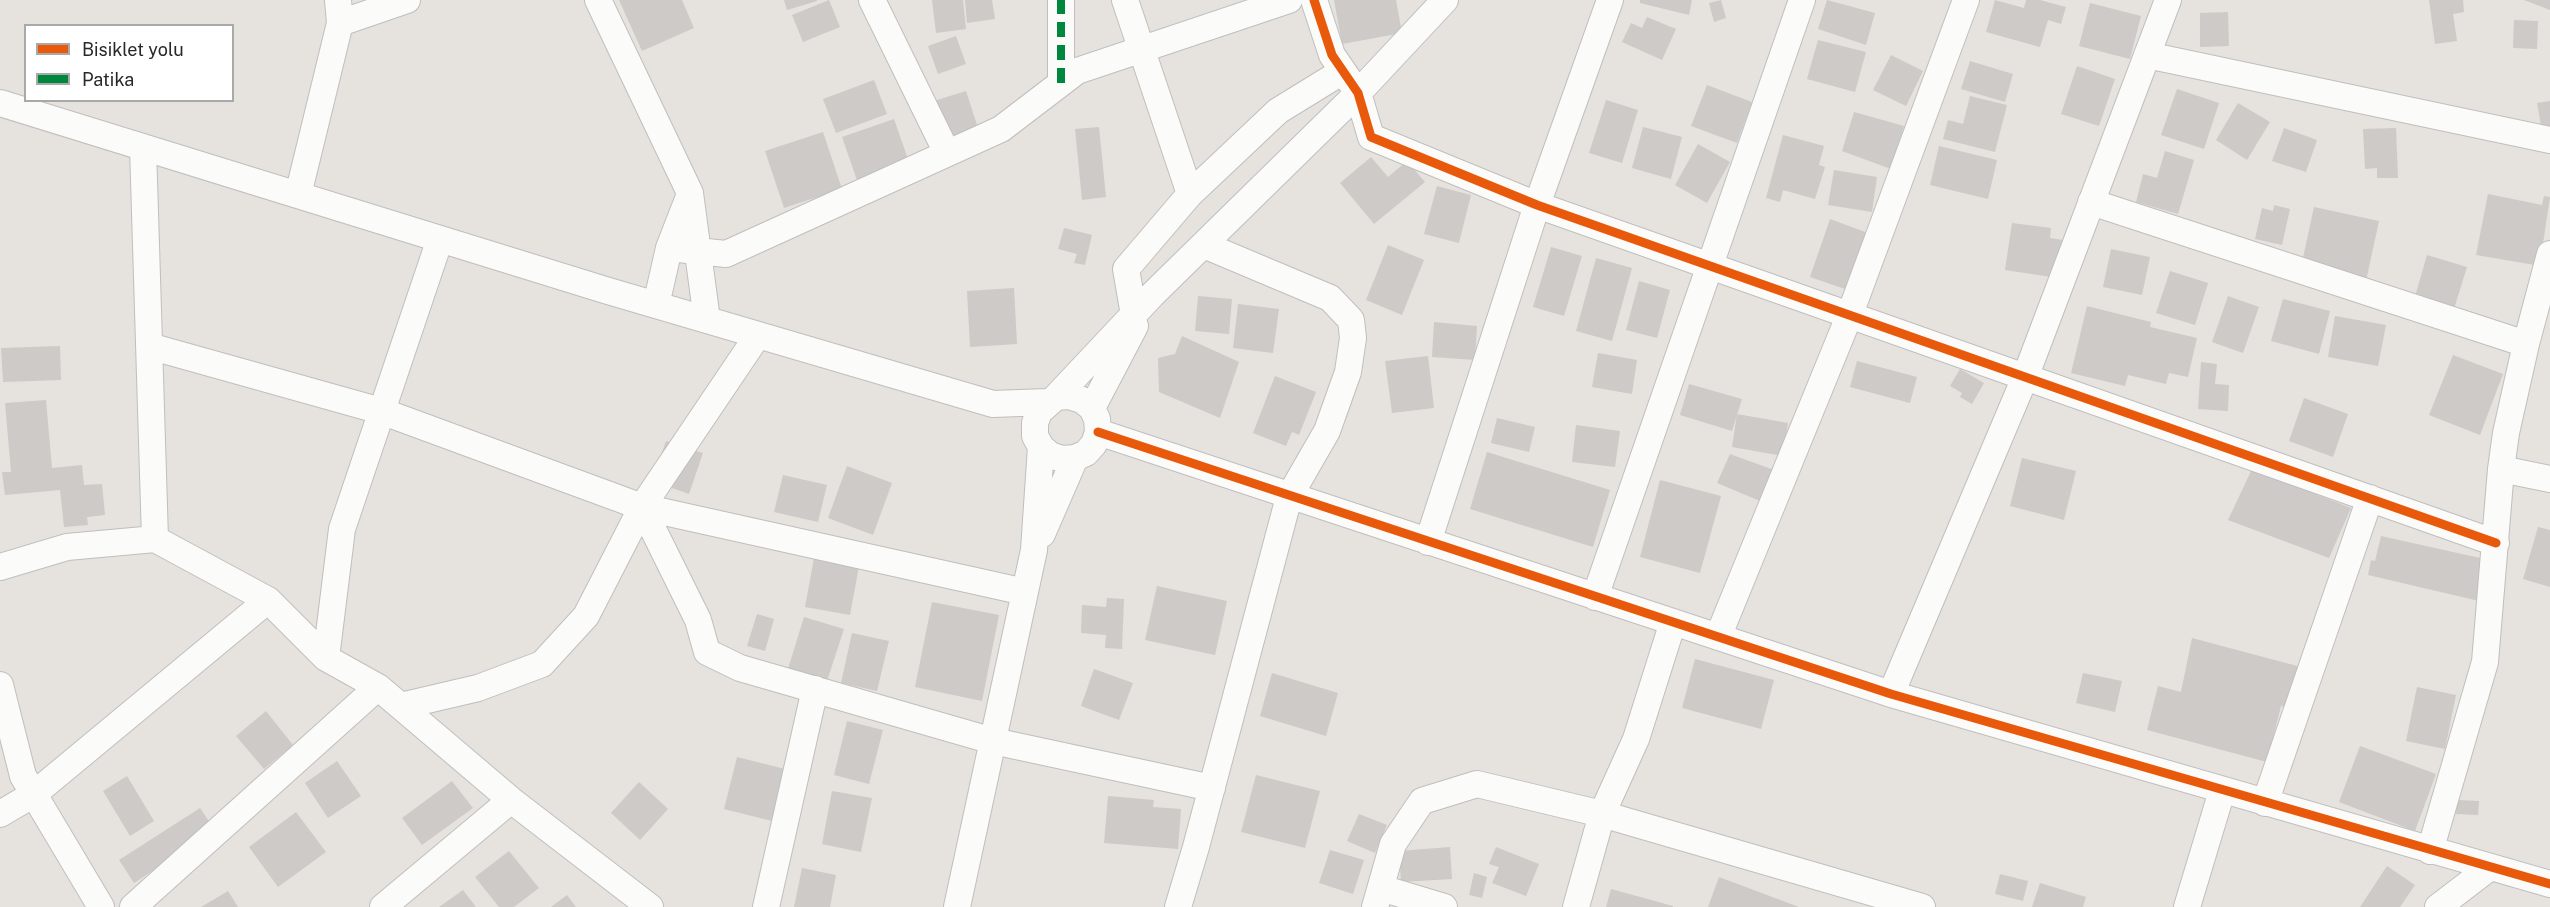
<!DOCTYPE html>
<style>
body{margin:0}
#map{position:relative;width:2550px;height:907px;overflow:hidden;background:#e6e2de;font-family:"Public Sans",sans-serif}
canvas{display:block}
.legend{position:absolute;left:24px;top:24px;width:210px;height:78px;box-sizing:border-box;background:#fff;border:2px solid #a9a9a9;margin:0;padding:8px 10px;list-style:none;font-size:18px;color:#282828}
.legend li{display:flex;align-items:center;gap:12px;height:30px}
.legend b{width:30px;border:2px solid #a9a9a9}
</style>
<div id="map">
<canvas width="2550" height="907"></canvas>
<ul class="legend">
<li><b style="height:8px;background:#e8590c"></b>Bisiklet yolu</li>
<li><b style="height:8px;background:#00873e"></b>Patika</li>
</ul>
</div>
<script>
const ctx = document.querySelector('canvas').getContext('2d');
ctx.lineJoin = 'round';
function fillPath(path, color) { ctx.fillStyle = color; ctx.fill(path, 'evenodd'); }
const poly = rows => new Path2D(rows.map(r => 'M' + r).join(''));
function strokePath(path, color, width, dash) { ctx.strokeStyle = color; ctx.lineWidth = width; ctx.lineCap = dash ? 'butt' : 'round'; ctx.setLineDash(dash || []); ctx.stroke(path); }
fillPath(poly([
 [619,0,682,0,694,28,642,51],
 [784,0,817,0,817,1,787,10],
 [829,0,840,27,803,42,792,15],
 [932,0,963,0,966,29,936,33],
 [965,0,992,0,995,19,967,23],
 [1334,0,1396,0,1402,33,1342,44],
 [1640,0,1692,0,1689,15,1640,3],
 [1721,0,1726,18,1714,22,1709,3],
 [1827,0,1875,13,1866,45,1818,29],
 [1995,0,2024,8,2026,0,2040,0,2066,7,2061,24,2048,20,2040,47,1986,32],
 [2429,0,2463,0,2464,12,2453,14,2457,41,2435,44],
 [2524,0,2550,0,2550,10],
 [2090,3,2141,16,2130,59,2079,46],
 [2228,12,2229,46,2200,47,2200,13],
 [1647,17,1676,29,1662,60,1622,42,1631,23,1642,28],
 [2514,20,2538,21,2537,49,2513,48],
 [956,36,966,64,938,74,928,46],
 [1818,40,1866,52,1855,92,1807,79],
 [1891,55,1923,71,1906,106,1873,90],
 [1970,61,2013,74,2005,102,1961,89],
 [2077,66,2115,79,2099,126,2061,114],
 [874,80,887,114,836,133,823,99],
 [1707,85,1752,102,1737,143,1691,126],
 [2177,89,2219,103,2204,149,2161,135],
 [966,91,978,128,946,138,934,101],
 [1970,96,2007,105,1995,152,1943,139,1948,120,1963,124],
 [1606,100,1638,110,1622,163,1589,153],
 [2550,101,2550,130,2542,131,2537,103],
 [2238,103,2270,122,2247,160,2216,140],
 [1854,112,1904,126,1891,169,1842,151],
 [894,119,910,165,858,183,842,137],
 [1099,127,1106,197,1082,200,1075,129],
 [1643,127,1682,137,1671,179,1632,168],
 [2284,128,2317,140,2306,172,2272,161],
 [2396,128,2398,178,2377,178,2377,168,2365,169,2363,129],
 [823,132,842,189,784,208,765,151],
 [1783,135,1824,146,1819,165,1825,167,1815,199,1783,190,1780,202,1766,198],
 [1698,144,1730,162,1707,203,1675,185],
 [1939,146,1997,160,1988,199,1930,185],
 [2165,151,2194,160,2178,214,2136,202,2143,174,2157,178],
 [1371,157,1388,177,1407,161,1425,182,1374,224,1340,183],
 [1834,170,1877,177,1872,212,1828,205],
 [1437,186,1471,195,1459,243,1424,234],
 [2488,194,2542,205,2544,196,2550,197,2541,257,2535,265,2476,255],
 [2274,205,2290,209,2282,245,2255,239,2262,208,2273,211],
 [2314,207,2379,221,2366,281,2301,267],
 [1830,219,1868,233,1848,290,1810,277],
 [2012,223,2051,228,2050,238,2063,240,2058,278,2005,270],
 [1064,228,1092,235,1085,265,1074,263,1077,254,1058,249],
 [1388,245,1424,260,1402,315,1366,300],
 [1551,247,1582,256,1564,316,1533,307],
 [2111,249,2150,257,2142,295,2103,287],
 [2427,255,2467,267,2453,312,2414,300],
 [1596,258,1632,268,1612,341,1576,331],
 [2170,271,2208,283,2195,325,2156,313],
 [1639,281,1670,290,1657,338,1626,330],
 [1014,288,1017,344,970,347,967,291],
 [1198,296,1232,299,1229,334,1195,331],
 [2228,296,2259,307,2243,353,2212,342],
 [2283,299,2330,311,2319,354,2271,341],
 [1238,304,1279,309,1273,353,1233,348],
 [2087,306,2151,322,2150,327,2197,338,2188,377,2169,373,2166,384,2128,375,2125,386,2071,373],
 [2335,316,2386,325,2378,366,2328,357],
 [1434,322,1477,326,1475,360,1432,357],
 [1182,336,1239,362,1220,418,1159,392,1158,358,1175,354],
 [60,346,61,380,3,382,1,348],
 [1598,353,1637,360,1632,394,1592,387],
 [2453,355,2503,374,2480,435,2429,415],
 [1428,356,1434,408,1392,413,1385,361],
 [1857,361,1917,377,1910,403,1850,387],
 [2201,362,2217,364,2215,384,2229,385,2228,411,2198,409],
 [1960,369,1984,383,1972,404,1960,397,1962,393,1950,386],
 [1275,376,1316,392,1299,435,1292,432,1286,446,1253,433],
 [1689,384,1742,399,1732,431,1680,415],
 [2304,398,2348,414,2333,457,2289,441],
 [46,400,52,468,82,465,84,485,102,484,105,515,87,517,88,525,64,527,60,490,5,495,2,472,11,472,5,403],
 [1737,414,1788,423,1783,456,1732,447],
 [1497,418,1535,427,1529,452,1491,443],
 [1576,425,1620,431,1615,467,1572,462],
 [666,441,703,453,689,494,652,481],
 [1487,452,1610,490,1593,547,1470,509],
 [1730,454,1774,470,1760,501,1717,483],
 [2022,458,2076,471,2064,520,2010,506],
 [847,466,892,483,873,535,828,518],
 [2252,469,2351,508,2329,558,2228,520],
 [783,475,827,485,818,522,774,512],
 [1660,480,1721,496,1700,573,1640,557],
 [2538,527,2550,530,2550,587,2523,579],
 [2381,536,2489,560,2479,601,2368,575,2371,560,2375,561],
 [814,558,859,566,850,615,805,607],
 [1157,586,1227,601,1215,655,1145,640],
 [1107,598,1124,599,1122,649,1105,648,1106,635,1081,633,1082,605,1106,607],
 [932,602,999,615,982,701,915,687],
 [757,614,774,619,765,651,747,646],
 [804,617,844,629,827,681,788,669],
 [852,633,889,641,877,691,841,683],
 [2192,638,2316,671,2304,712,2281,706,2267,762,2147,730,2158,686,2181,692],
 [1695,659,1774,680,1761,729,1682,708],
 [1094,669,1133,683,1119,720,1081,706],
 [1272,673,1338,693,1326,736,1260,716],
 [2083,673,2122,681,2115,712,2076,703],
 [2417,687,2456,695,2445,749,2406,741],
 [266,711,293,745,264,769,236,736],
 [847,721,883,730,869,784,834,775],
 [2360,746,2436,774,2415,831,2339,802],
 [737,757,793,771,780,823,724,809],
 [337,761,361,796,328,818,305,783],
 [1256,775,1320,791,1305,848,1241,832],
 [127,776,154,821,130,836,103,791],
 [452,781,473,808,422,845,402,818],
 [639,782,668,809,640,840,611,813],
 [832,791,872,798,861,852,822,844],
 [1108,796,1154,800,1153,807,1181,809,1178,849,1104,843],
 [2457,800,2479,801,2478,815,2456,814],
 [200,808,215,830,134,883,119,860],
 [296,812,326,852,278,887,249,847],
 [1359,814,1387,825,1375,853,1347,841],
 [1450,847,1452,879,1401,882,1399,851],
 [1496,847,1539,864,1526,896,1492,883,1499,867,1489,864],
 [1330,850,1364,860,1353,894,1319,883],
 [509,851,539,888,514,907,499,907,475,877],
 [2387,866,2415,885,2400,907,2360,907],
 [802,868,836,875,830,907,794,907],
 [1474,873,1487,877,1482,898,1469,895],
 [2000,874,2028,881,2023,901,1995,894],
 [1719,877,1799,907,1708,907],
 [2040,883,2086,897,2083,907,2032,907],
 [1611,889,1673,906,1673,907,1606,907],
 [463,890,476,907,439,907],
 [228,891,238,907,201,907],
 [567,895,576,907,551,907]
]), '#cdcac7');
const minor = poly([
 [598,0,690,193,707,320],
 [872,0,947,153],
 [1125,0,1190,194],
 [1314,0,1332,55,1358,93,1371,137,1537,205,2496,543],
 [340,23,407,0],
 [2147,55,2550,140],
 [1061,83,1061,0],
 [0,103,605,290,993,404,1047,402],
 [143,147,155,539],
 [298,195,340,23,338,0],
 [2091,202,2526,344],
 [669,248,726,254,1001,129,1077,71,1289,0],
 [656,305,669,248,690,194],
 [1134,315,1126,269,1190,194,1278,111,1343,71],
 [758,335,642,507,698,620,707,652,740,668,993,741,1212,788],
 [149,346,381,411,642,507,1025,592],
 [1056,397,1152,295,1358,93,1445,0],
 [1092,408,1135,326],
 [1098,432,1891,694,2550,884],
 [2501,469,2550,479],
 [1042,534,1075,458],
 [1428,542,1537,205,1610,0],
 [0,567,67,547,155,539,268,600,326,658,378,687,511,800,650,907],
 [1595,597,1802,0],
 [1718,637,1850,314,1966,0],
 [326,658,342,529,440,239],
 [0,685,23,776,101,907],
 [1891,694,2026,375,2168,0],
 [401,706,478,688,542,664,586,616,642,507],
 [2265,803,2370,498],
 [0,814,34,794,268,600],
 [2430,851,2485,662,2501,469,2506,433,2526,344,2550,254],
 [1381,888,1444,907],
 [133,907,378,687],
 [383,907,511,800],
 [766,907,815,689],
 [957,907,1034,550,1041,447,1035,436,1035,423,1039,412,1056,397,1069,396,1082,400,1092,408,1097,419,1098,432,1094,444,1086,453,1075,458,1062,459,1050,455,1041,447],
 [1178,907,1196,847,1289,497,1327,431,1348,372,1353,338,1351,320,1330,298,1204,245],
 [1375,907,1393,844,1422,801,1477,784,1602,814,1922,907],
 [1576,907,1602,814,1636,739,1673,622],
 [2187,907,2222,791],
 [2438,907,2489,868]
]);
strokePath(minor, '#c0bebf', 28);
strokePath(minor, '#fbfbfa', 26);
strokePath(poly([
 [1061,83,1061,0]
]), '#00873e', 8, [15, 8]);
strokePath(poly([
 [1314,0,1332,55,1358,93,1371,137,1537,205,2496,543],
 [1098,432,1891,694,2550,884]
]), '#e8590c', 9);
</script>
